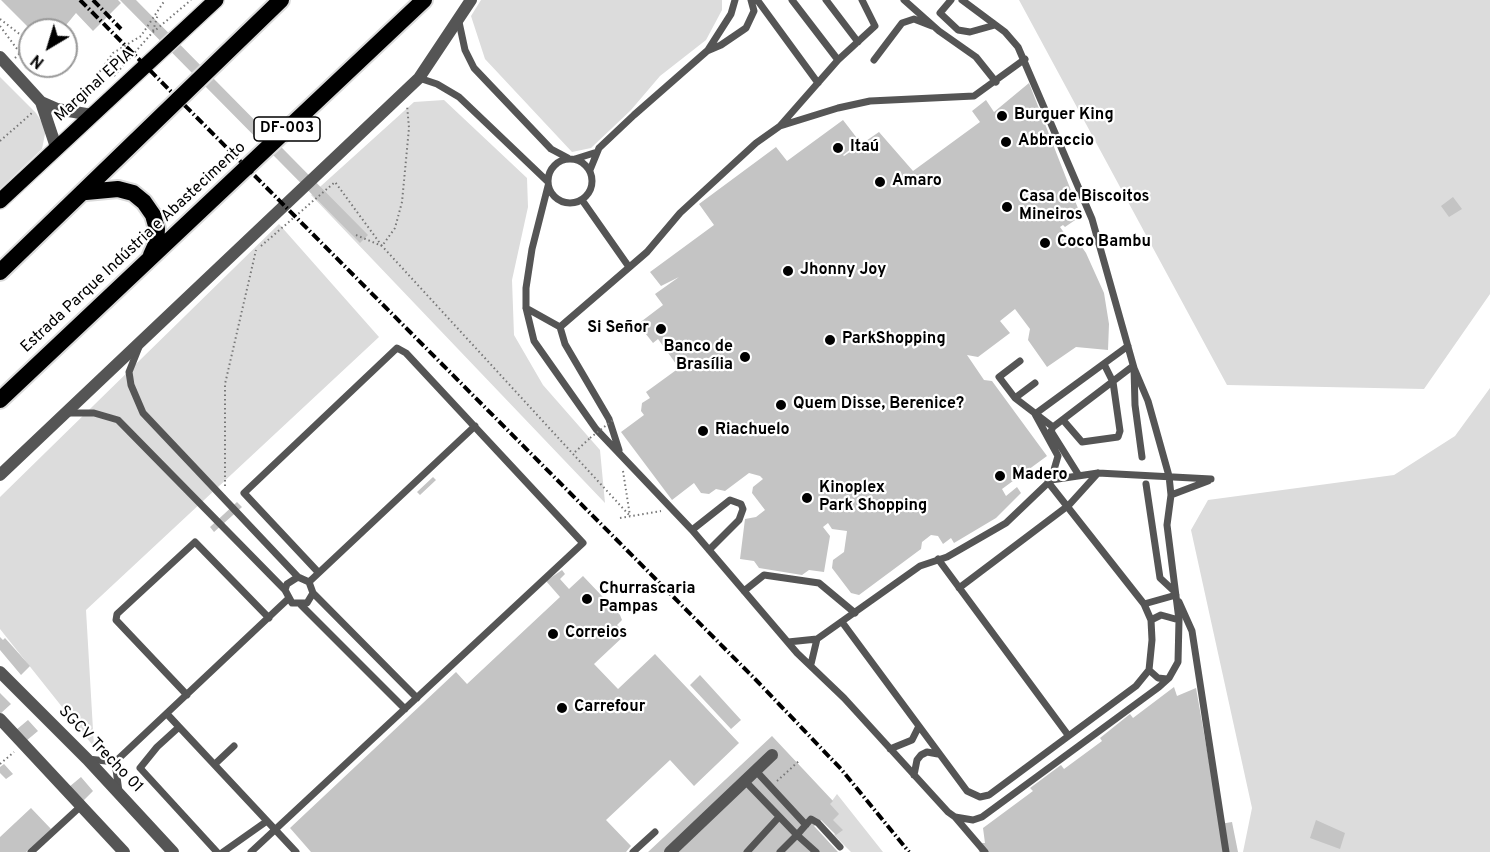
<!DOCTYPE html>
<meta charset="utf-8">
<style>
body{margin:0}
#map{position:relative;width:1490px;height:852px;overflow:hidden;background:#fff;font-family:Overpass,sans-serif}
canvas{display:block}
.north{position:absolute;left:18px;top:18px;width:60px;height:60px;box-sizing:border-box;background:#fff;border:2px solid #999;border-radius:50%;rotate:218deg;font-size:16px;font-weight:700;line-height:24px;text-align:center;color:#000}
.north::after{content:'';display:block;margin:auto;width:21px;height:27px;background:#000;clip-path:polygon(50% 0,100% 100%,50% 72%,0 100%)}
</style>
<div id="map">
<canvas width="1490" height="852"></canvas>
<div class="north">N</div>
</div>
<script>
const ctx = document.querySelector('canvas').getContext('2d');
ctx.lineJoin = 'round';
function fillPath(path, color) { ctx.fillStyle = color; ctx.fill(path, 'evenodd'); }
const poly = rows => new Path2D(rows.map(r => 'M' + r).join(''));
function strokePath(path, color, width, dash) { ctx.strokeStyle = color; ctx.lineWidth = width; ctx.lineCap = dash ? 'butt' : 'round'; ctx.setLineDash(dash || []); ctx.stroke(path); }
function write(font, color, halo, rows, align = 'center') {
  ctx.font = font + ' Overpass,sans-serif'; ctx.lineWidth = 4.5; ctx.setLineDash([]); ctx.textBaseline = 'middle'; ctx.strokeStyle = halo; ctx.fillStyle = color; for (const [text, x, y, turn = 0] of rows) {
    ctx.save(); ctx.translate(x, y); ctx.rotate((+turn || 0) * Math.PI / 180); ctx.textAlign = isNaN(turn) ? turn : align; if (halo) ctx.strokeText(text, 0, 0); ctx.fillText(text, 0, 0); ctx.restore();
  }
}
fillPath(poly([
 [481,0,722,0,722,10,706,40,660,76,631,110,591,148,572,152,485,59,471,16],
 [1019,0,1490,0,1490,294,1424,389,1227,385],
 [0,77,36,113,46,129,42,149,0,189],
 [444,100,527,178,528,207,512,280,514,335,543,385,600,450,605,503,311,195,414,102],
 [279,224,379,337,86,610,94,747,0,629,0,497],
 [1490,388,1490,852,1243,852,1252,808,1191,530,1208,500,1394,475,1455,436],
 [837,794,883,852,851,852,834,835,839,829,830,819,829,805]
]), '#dcdcdc');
fillPath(poly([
 [1,0,118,0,121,3,93,31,76,13,62,30,31,30],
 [120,0,136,0,368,235,360,243],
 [1029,83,1081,216,1065,227,1063,225,1060,227,1070,241,1077,240,1086,253,1104,293,1109,324,1108,350,1076,347,1047,367,1028,340,1030,329,1015,309,1000,321,1010,333,978,357,967,355,984,380,992,381,1047,456,1002,489,1006,496,1017,487,1021,493,996,518,954,543,951,538,943,544,938,536,931,535,922,542,921,549,859,595,851,593,832,568,833,560,844,552,847,531,832,529,828,523,823,527,830,536,824,572,809,570,802,575,759,568,754,561,740,559,745,519,756,517,765,510,752,493,753,487,763,479,760,476,749,473,725,491,716,489,709,494,701,493,694,483,672,500,621,432,644,415,641,411,642,403,650,398,646,392,679,368,658,339,653,343,638,324,663,305,655,294,679,277,661,286,650,272,714,225,699,204,776,147,787,161,843,120,860,142,843,155,844,156,879,132,913,171,980,122,972,111,986,100,994,112],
 [1453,197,1462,209,1449,217,1441,206],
 [433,477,436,480,420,495,417,492],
 [237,502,242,507,214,532,210,527],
 [562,570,565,574,560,579,569,589,583,576,620,615,622,620,617,625,626,634,594,664,618,689,655,654,739,743,694,786,670,760,606,820,631,846,626,852,311,852,290,828,456,672,467,684,560,597,546,581],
 [0,637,3,640,5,638,30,666,21,675,0,650],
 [700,675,741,720,731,729,690,685],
 [1174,687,1177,696,1196,688,1220,824,1232,822,1238,852,979,852,978,843,985,843,983,828,1033,791,1030,788,1061,765,1064,769,1102,741,1100,738,1130,714,1133,718],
 [0,693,11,704,0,714],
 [28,720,38,731,26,741,16,730],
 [772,736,833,801,830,804,839,814,833,820,843,830,836,835,821,820,814,826,838,852,648,852],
 [4,764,13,774,6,779,0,773,0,767],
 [81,777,93,791,83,801,69,787],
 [31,808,51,829,26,852,0,852,0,837],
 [1316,820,1345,833,1340,849,1310,838]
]), '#c4c4c4');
const primary = poly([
 [0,201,216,0]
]);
const trunk = poly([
 [86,192,118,189,133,193,144,202,153,215,157,229,156,244,151,255],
 [0,272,281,0],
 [0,400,424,0]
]);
strokePath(primary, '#dbdbdb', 18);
strokePath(trunk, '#dbdbdb', 20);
strokePath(poly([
 [0,19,30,42],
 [0,26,20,53],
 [153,31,158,14],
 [15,58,30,43],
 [114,76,152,33,191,0],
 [79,101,113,53,141,36,165,0],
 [0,141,32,113],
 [356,235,382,246,630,516],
 [261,246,335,182,382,246,395,228,402,202,409,128,407,105],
 [575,452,590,438],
 [623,471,630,516],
 [225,486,225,384,256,250],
 [620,518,661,511],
 [0,764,14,752],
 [777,781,799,761]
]), '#777', 2, [1.5, 3]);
strokePath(poly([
 [792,0,838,60],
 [826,0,858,42],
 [904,0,939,31,976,57,996,82],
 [951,0,940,13,958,30,970,32,995,25],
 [962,0,1005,32,1018,47,1092,219,1134,368,1135,405,1142,457],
 [758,1,818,83],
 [459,22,465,50,474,68,551,149,568,158],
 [708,50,731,14,735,0],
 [874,60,902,23,914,19,932,26],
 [419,78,437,84,459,97,546,180],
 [780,126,838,60,875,26,862,0],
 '548 181a22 22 0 1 1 44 0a22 22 0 1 1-44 0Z',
 [575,159,594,153],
 [590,170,599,148,634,115,707,51,721,45,746,28,754,11,751,0],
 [548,186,532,249,526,288,526,308,534,341,596,429,692,530,797,653,844,698,948,812,955,817,973,820,982,817,1159,687,1169,678,1178,662,1179,620,1167,525,1171,495,1169,476,1148,401,1134,368],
 [582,200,629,267],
 [526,308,560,327,565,344,609,419,619,450],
 [560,327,647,252,680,213,756,143,780,126,838,108,870,101,974,96,1025,59],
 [139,347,129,372,131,385,143,413,298,577],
 [1020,361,999,377,1015,398,1053,427],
 [1015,398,1035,383],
 [66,413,94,413,118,420,285,590,292,603,307,603,313,593,309,582,298,577,287,584,285,590],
 [1035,414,1128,346],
 [1035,414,1058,456,1051,480],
 [1063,420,1082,442,1118,437,1120,431,1113,382,1104,364],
 [1053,427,1133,366],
 [1053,427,1051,431,1078,474],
 [1146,484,1160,578,1175,592],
 [1171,495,1208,481],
 [692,530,730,500,741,504,743,509,739,520,709,550],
 [938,559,1068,735],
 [309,582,475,426],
 [959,588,1069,505,1098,473],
 [744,591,764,575,819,583,855,613],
 [313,593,417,698],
 [1179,602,1192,631,1226,852],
 [1144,604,1176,595],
 [301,605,405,709],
 [1151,620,1161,615,1179,620],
 [842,622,967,791,980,797,989,795,1136,686,1149,670,1152,640,1151,620,1144,604,1048,482],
 [788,642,817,639,920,566,947,557,1006,523,1051,480,1098,473,1211,479],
 [811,664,817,639],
 [1149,670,1158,678,1167,679],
 [187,695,116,620,117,614,195,542,269,618],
 [167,714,296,852],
 [179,727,157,747,140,768,217,852],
 [890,749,912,740,918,728],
 [88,759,115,762],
 [115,762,288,599],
 [115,762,119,792],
 [215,764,234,746],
 [756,771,806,825],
 [914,775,917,760,921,755,927,752,938,754],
 [745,781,797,835,811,819,818,823,840,847],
 [955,817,985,852],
 [31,852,81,806],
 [223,852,267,821],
 [251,852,583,543,406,353,397,348,244,493,318,572],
 [633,852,655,832],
 [747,852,779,817],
 [780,852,797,835,816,852]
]), '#555', 7);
strokePath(poly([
 [670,852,772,755]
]), '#555', 12);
strokePath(poly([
 [0,57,41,102,56,147],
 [41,102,57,109,92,115],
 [0,475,419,78,471,0],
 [0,672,87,759,173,852],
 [0,719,124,852]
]), '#555', 12);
strokePath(primary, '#000', 15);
strokePath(trunk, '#000', 16);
strokePath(poly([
 [80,0,756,680,841,769,909,852],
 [93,0,121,29]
]), '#000', 4, [9, 3, 1.5, 3]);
strokePath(poly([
 [590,438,613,420]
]), '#777', 2, [1.5, 3]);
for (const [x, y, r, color] of [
 [1002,116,6,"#000"],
 [1006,142,6,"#000"],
 [838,148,6,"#000"],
 [880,182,6,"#000"],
 [1007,207,6,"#000"],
 [1045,243,6,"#000"],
 [788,271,6,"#000"],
 [661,329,6,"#000"],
 [830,340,6,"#000"],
 [745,357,6,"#000"],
 [781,405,6,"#000"],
 [703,431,6,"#000"],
 [1000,476,6,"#000"],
 [807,498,6,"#000"],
 [587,599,6,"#000"],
 [553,634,6,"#000"],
 [562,708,6,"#000"]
]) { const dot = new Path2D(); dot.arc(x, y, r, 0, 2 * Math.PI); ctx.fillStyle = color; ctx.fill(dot); strokePath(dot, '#fff', 2); }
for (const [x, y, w] of [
 [287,129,66]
]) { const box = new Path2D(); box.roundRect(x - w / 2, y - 12, w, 24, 4.5); ctx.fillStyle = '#fff'; ctx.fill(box); strokePath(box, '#000', 1.5); }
write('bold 15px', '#000', null, [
 ["DF-003",287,129]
]);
write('16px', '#000', '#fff', [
 ["Marginal EPIA",95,86,-42],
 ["Estrada Parque Indústria e Abastecimento",134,248,-43],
 ["SGCV Trecho 01",100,750,46]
]);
write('bold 16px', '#000', '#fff', [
 ["Burguer King",1014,116],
 ["Abbraccio",1018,142],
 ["Itaú",850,148],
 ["Amaro",892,182],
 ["Casa de Biscoitos",1019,198],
 ["Mineiros",1019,216],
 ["Coco Bambu",1057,243],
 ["Jhonny Joy",800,271],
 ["Si Señor",649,329,"right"],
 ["ParkShopping",842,340],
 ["Banco de",733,348,"right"],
 ["Brasília",733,366,"right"],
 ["Quem Disse, Berenice?",793,405],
 ["Riachuelo",715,431],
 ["Madero",1012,476],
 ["Kinoplex",819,489],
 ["Park Shopping",819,507],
 ["Churrascaria",599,590],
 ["Pampas",599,608],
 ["Correios",565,634],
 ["Carrefour",574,708]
], 'left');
</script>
